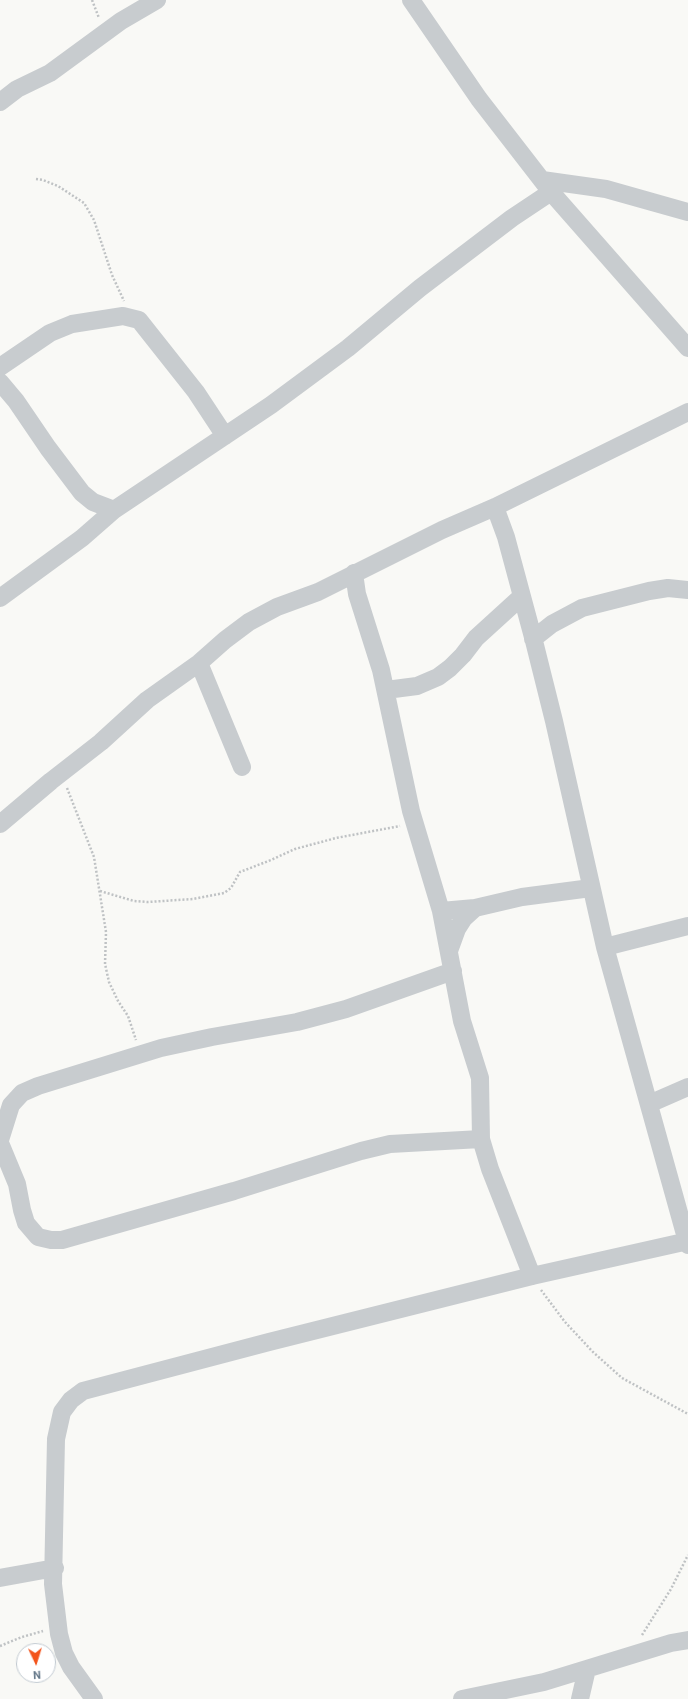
<!DOCTYPE html>
<style>
body{margin:0}
#map{position:relative;width:688px;height:1699px;overflow:hidden;background:#f9f9f6;font-family:Roboto,sans-serif}
canvas{display:block}
.north{position:absolute;left:16px;top:1643px;width:40px;height:40px;box-sizing:border-box;background:#fff;border:1px solid #c1c9d0;border-radius:50%;rotate:176deg;font-size:11px;font-weight:700;line-height:16px;text-align:center;color:#657889}
.north::after{content:'';display:block;margin:auto;width:14px;height:18px;background:#f3541b;clip-path:polygon(50% 0,100% 100%,50% 72%,0 100%)}
</style>
<div id="map">
<canvas width="688" height="1699"></canvas>
<div class="north">N</div>
</div>
<script>
const ctx = document.querySelector('canvas').getContext('2d');
ctx.lineJoin = 'round';
const poly = rows => new Path2D(rows.map(r => 'M' + r).join(''));
function strokePath(path, color, width, dash) { ctx.strokeStyle = color; ctx.lineWidth = width; ctx.lineCap = dash ? 'butt' : 'round'; ctx.setLineDash(dash || []); ctx.stroke(path); }
strokePath(poly([
 [92,0,99,18],
 [36,179,43,180,58,186,84,203,94,220,112,275,124,301],
 [67,788,94,857,106,932,105,964,109,982,118,1001,128,1016,136,1040],
 [100,891,134,901,148,902,193,899,224,893,231,888,240,872,271,860,295,849,336,838,400,826],
 [541,1290,565,1322,593,1352,622,1378,688,1414],
 [642,1635,671,1589,688,1555],
 [0,1646,22,1637,43,1631]
]), '#bfc2c4', 2.5, [2, 2]);
strokePath(poly([
 [411,0,479,99,551,192,688,348],
 [0,102,17,89,50,73,121,21,157,0],
 [542,180,606,189,688,212],
 [0,367,50,333,72,324,123,316,139,320,196,392,225,436],
 [0,382,16,401,48,448,82,493,93,502,114,510],
 [495,507,506,537,534,641,554,721,605,947,688,1245],
 [354,573,357,594,381,670,411,811,441,911,462,1021,480,1078,481,1139,490,1169,532,1276],
 [0,598,82,538,114,510,271,405,348,348,420,288,512,218,551,192],
 [533,639,552,624,582,608,649,591,668,588,688,590],
 [199,663,242,767],
 [386,690,417,686,438,677,450,668,463,655,476,638,521,597],
 [0,824,51,781,101,742,147,700,199,663,225,640,249,622,277,607,318,592,442,530,495,507,688,412],
 [441,911,475,908,522,897,591,888],
 [605,947,688,926],
 [449,951,457,929,464,918,475,908],
 [649,1104,688,1087],
 [0,1140,11,1105,22,1093,38,1086,161,1048,212,1037,297,1022,346,1009,453,971],
 [0,1143,17,1184,22,1210,26,1223,38,1237,51,1240,62,1240,234,1191,361,1151,390,1144,481,1139],
 [0,1578,55,1568],
 [94,1699,71,1667,64,1653,59,1634,53,1584,56,1439,62,1412,71,1400,83,1391,269,1342,532,1276,688,1241],
 [462,1699,544,1682,671,1643,688,1640],
 [580,1699,587,1669]
]), '#c8cccf', 18);
</script>
